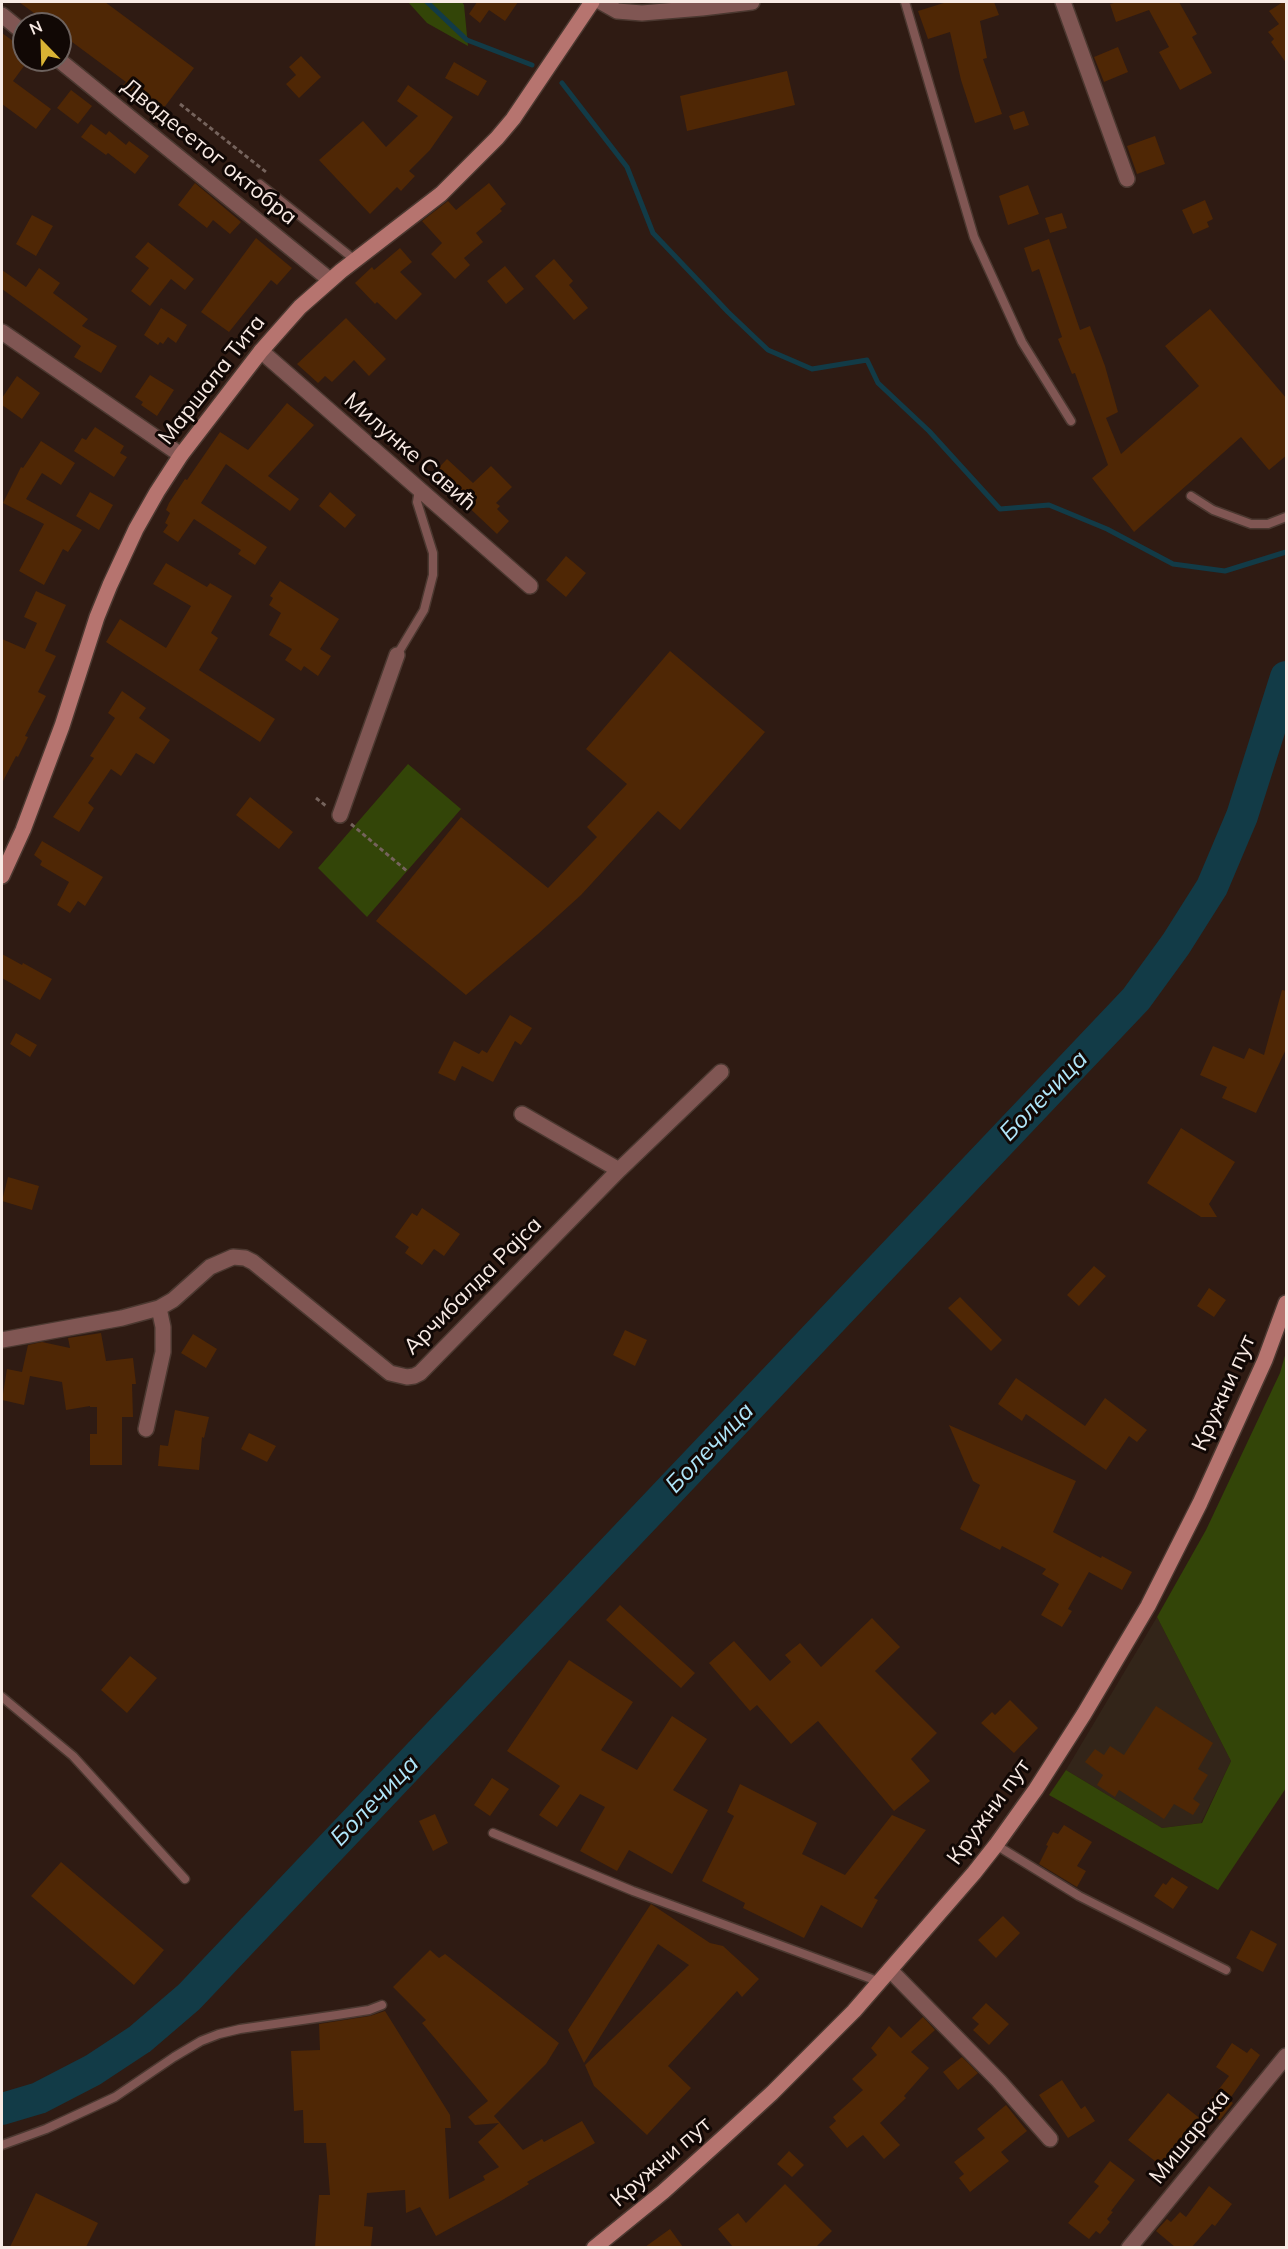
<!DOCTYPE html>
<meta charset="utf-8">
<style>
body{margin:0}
#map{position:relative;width:1288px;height:2249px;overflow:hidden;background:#2f1b13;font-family:Mulish,sans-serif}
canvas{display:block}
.frame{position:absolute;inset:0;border:3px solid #f8eae4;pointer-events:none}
.north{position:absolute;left:12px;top:12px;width:60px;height:60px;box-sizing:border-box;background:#110805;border:2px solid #6d625e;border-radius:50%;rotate:337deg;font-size:16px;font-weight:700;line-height:24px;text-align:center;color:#f8eae4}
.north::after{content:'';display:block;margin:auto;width:21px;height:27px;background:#d9b334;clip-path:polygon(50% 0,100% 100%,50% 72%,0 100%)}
</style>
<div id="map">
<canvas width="1288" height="2249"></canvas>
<div class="frame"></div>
<div class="north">N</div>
</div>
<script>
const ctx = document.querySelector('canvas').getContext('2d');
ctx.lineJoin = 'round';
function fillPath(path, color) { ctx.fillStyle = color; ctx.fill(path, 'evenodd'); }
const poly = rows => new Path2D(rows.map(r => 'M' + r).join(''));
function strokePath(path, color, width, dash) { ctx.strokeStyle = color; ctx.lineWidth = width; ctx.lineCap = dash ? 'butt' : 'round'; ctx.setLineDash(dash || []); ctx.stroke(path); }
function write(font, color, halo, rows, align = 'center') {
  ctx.font = font + ' Mulish,sans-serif'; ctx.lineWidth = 6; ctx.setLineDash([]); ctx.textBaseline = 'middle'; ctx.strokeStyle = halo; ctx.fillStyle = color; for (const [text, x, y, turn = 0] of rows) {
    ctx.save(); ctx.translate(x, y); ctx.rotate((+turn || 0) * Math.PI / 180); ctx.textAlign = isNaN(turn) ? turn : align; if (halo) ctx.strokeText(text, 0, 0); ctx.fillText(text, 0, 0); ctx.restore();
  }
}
fillPath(poly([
 [1157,1617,1231,1761,1201,1823,1162,1828,1066,1770]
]), '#332519');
fillPath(poly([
 [408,2,462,2,464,5,468,46,427,23],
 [408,764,461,809,367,917,318,868],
 [1286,1352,1286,1788,1218,1890,1049,1795,1066,1770,1162,1828,1202,1823,1231,1761,1157,1617,1206,1530,1280,1373]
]), '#334508');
strokePath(poly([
 [427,2,467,40,532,65],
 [562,83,627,167,653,233,728,312,768,350,812,369,867,360,878,383,929,431,1000,509,1049,505,1107,529,1173,564,1225,571,1286,552]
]), '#123b47', 5);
strokePath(poly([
 [2,2109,39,2098,93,2070,140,2039,189,1997,1136,999,1176,944,1212,887,1242,816,1286,677]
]), '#123b47', 32);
fillPath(poly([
 [19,2,105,2,194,68,160,113,123,85,126,82,60,33,60,24,49,24],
 [477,2,518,2,505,21,489,10,480,23,469,14],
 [947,2,994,2,999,15,980,21,987,58,983,59,1002,114,975,123,961,80,950,32,928,39,918,11],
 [1118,2,1179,2,1197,34,1192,37,1212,73,1180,90,1159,52,1169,47,1149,10,1116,22,1110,4],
 [1283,2,1287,2,1287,64,1271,42,1274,39,1268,32,1279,24,1269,11],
 [2,33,24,49,24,66,13,81,51,109,36,129,2,104],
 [1118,47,1128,72,1104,82,1094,57],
 [301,56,321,77,299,98,286,84,296,75,289,67],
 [454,62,487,81,478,96,445,78],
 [787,71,795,105,687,131,680,96],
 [408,85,453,117,430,150,409,171,415,176,401,191,397,187,370,214,319,160,363,121,386,147,418,116,397,101],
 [71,90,92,106,78,124,57,108],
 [1024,111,1029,125,1014,130,1009,116],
 [91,124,106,135,109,131,126,145,129,141,149,156,135,174,108,153,106,155,81,137],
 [1155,136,1165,164,1137,174,1127,146],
 [195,183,241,222,230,234,213,220,207,228,178,205],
 [489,183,506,204,500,209,502,211,476,233,483,242,464,258,470,265,455,279,431,254,442,243,422,221,448,201,456,210],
 [1028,185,1039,214,1008,225,999,196],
 [1205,200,1213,219,1207,222,1209,227,1193,234,1182,210],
 [1062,213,1067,228,1050,233,1045,218],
 [32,215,53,226,36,256,16,244],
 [256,238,292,268,277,285,271,280,229,332,201,312],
 [1049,239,1080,330,1090,326,1105,366,1118,412,1106,418,1121,454,1199,386,1165,346,1210,309,1287,399,1287,455,1269,470,1241,437,1134,532,1092,478,1108,465,1075,373,1072,374,1058,339,1062,337,1039,269,1032,272,1024,248],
 [148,242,194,279,185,290,171,279,150,306,131,291,149,268,135,257],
 [400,248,412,262,400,272,422,294,396,320,377,302,375,304,355,283,372,267,374,270],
 [554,259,573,281,569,285,588,308,574,320,535,276],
 [505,266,524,289,506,304,487,281],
 [39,268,60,283,53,293,88,319,82,326,117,346,101,373,74,357,81,346,2,289,2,270,26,287],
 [161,308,187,325,176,343,168,337,163,344,160,342,158,345,144,335],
 [346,318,386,359,369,376,354,360,332,382,325,376,318,383,297,364],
 [150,375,174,390,157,416,141,405,143,402,135,397],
 [17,376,40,393,22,419,2,405,2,398],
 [287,403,314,425,268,476,299,499,290,511,226,464,201,503,267,547,255,565,238,554,241,550,194,519,178,542,163,532,168,525,165,523,170,513,166,510,169,503,185,479,187,480,220,432,248,450],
 [95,427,124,446,120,453,127,457,114,477,74,451,82,438,86,440],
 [41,441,75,463,61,485,42,473,26,499,82,530,68,552,63,549,44,585,19,571,44,524,3,503,21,467,23,468],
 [447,459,473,483,491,466,512,487,496,503,500,506,497,509,509,521,497,534,460,499,458,501,431,476],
 [90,492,113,505,99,530,76,516],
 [330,492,356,515,345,528,319,506],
 [566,556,586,573,566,597,546,580],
 [166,563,207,587,210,583,232,596,211,633,218,638,199,670,275,719,260,742,106,642,120,619,166,648,191,606,153,584],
 [280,581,339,619,320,649,331,656,318,676,304,666,301,671,285,660,292,649,269,635,281,613,269,605,273,598,270,596],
 [36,591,66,605,45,651,56,656,38,692,46,696,25,736,28,737,18,757,16,756,2,783,2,639,25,649,37,623,24,617],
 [670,651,765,732,680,830,658,811,581,895,538,934,466,995,376,921,461,817,548,888,597,837,587,827,627,784,586,749],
 [122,691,146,708,139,718,170,740,154,764,136,753,121,776,111,769,88,803,94,808,79,832,53,817,94,758,90,756,115,718,108,713],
 [250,797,293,832,279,849,236,815],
 [42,841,103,877,85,906,78,901,70,913,57,905,69,882,40,865,42,861,34,855],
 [2,954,22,965,23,963,52,979,40,1000,2,978],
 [1282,990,1287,991,1287,1047,1256,1113,1222,1098,1227,1087,1200,1075,1213,1046,1244,1059,1249,1048,1264,1055],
 [510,1015,532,1028,521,1045,515,1041,493,1082,462,1066,455,1081,438,1073,454,1041,479,1054,482,1050,487,1053],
 [16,1033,37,1045,30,1057,10,1044],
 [1181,1128,1235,1162,1209,1204,1217,1217,1201,1217,1147,1183],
 [8,1177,39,1186,32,1210,2,1201],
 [422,1208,460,1234,444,1256,434,1249,422,1265,405,1253,409,1247,395,1237,412,1213,417,1216],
 [1094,1266,1106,1276,1079,1306,1067,1295],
 [1209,1288,1226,1300,1214,1317,1197,1306],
 [960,1297,1002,1340,991,1351,948,1308],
 [625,1330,647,1340,635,1366,613,1355],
 [101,1333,106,1361,133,1358,136,1384,132,1384,133,1417,122,1417,122,1465,90,1465,90,1434,97,1434,97,1407,90,1407,90,1406,66,1410,62,1382,30,1376,24,1405,2,1400,7,1369,22,1372,28,1345,42,1342,70,1348,68,1338],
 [193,1334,217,1349,206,1368,181,1353],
 [1016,1378,1085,1426,1105,1398,1147,1430,1137,1442,1129,1436,1106,1470,1026,1414,1022,1421,998,1404],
 [175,1410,209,1417,204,1438,202,1437,199,1470,158,1466,160,1445,168,1446],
 [949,1425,1076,1481,1053,1532,1101,1558,1102,1556,1132,1572,1122,1590,1089,1572,1068,1609,1072,1611,1062,1627,1041,1615,1059,1584,1042,1574,1046,1569,1002,1546,1000,1550,960,1529,980,1485,973,1481],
 [249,1433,276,1446,267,1462,241,1449],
 [620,1605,695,1673,681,1688,606,1620],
 [872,1618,900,1647,875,1671,937,1733,911,1759,930,1781,894,1811,818,1721,791,1744,757,1705,750,1711,709,1663,734,1641,770,1681,791,1662,785,1655,800,1643,821,1667],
 [130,1656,157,1678,127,1713,101,1690],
 [569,1660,633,1702,601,1750,637,1770,672,1716,707,1739,673,1790,708,1810,672,1874,629,1850,617,1871,580,1851,605,1807,580,1794,557,1827,539,1815,560,1786,507,1751],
 [1010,1700,1038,1728,1014,1753,981,1723,992,1712,995,1715],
 [1156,1706,1213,1743,1198,1769,1208,1775,1193,1799,1200,1804,1193,1815,1174,1804,1164,1819,1119,1790,1115,1797,1097,1785,1103,1775,1085,1762,1095,1749,1104,1755,1110,1746,1124,1755],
 [492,1778,509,1789,490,1816,474,1805],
 [740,1784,817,1823,802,1854,845,1875,892,1815,926,1830,874,1898,878,1900,862,1928,821,1905,804,1938,743,1908,745,1903,702,1881,734,1816,727,1812],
 [435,1814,448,1843,433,1851,419,1821],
 [1064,1825,1092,1842,1077,1866,1086,1871,1077,1887,1039,1864,1048,1846,1046,1845,1053,1832,1058,1834],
 [61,1862,164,1950,134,1985,31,1896],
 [1172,1877,1188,1887,1173,1909,1154,1896,1163,1883,1166,1885],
 [651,1904,710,1943,723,1946,759,1979,742,1997,737,1991,668,2066,691,2088,647,2135,594,2086,585,2065,689,1965,658,1944,584,2063,568,2030],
 [1003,1916,1020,1933,996,1958,978,1940],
 [1251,1930,1277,1944,1263,1972,1236,1958],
 [430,1950,439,1958,445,1954,559,2043,546,2064,494,2116,523,2150,542,2139,544,2142,582,2121,595,2143,527,2182,529,2184,499,2202,436,2236,420,2207,406,2213,405,2190,367,2193,364,2226,373,2227,371,2247,315,2247,319,2195,330,2195,326,2143,304,2143,303,2110,294,2111,291,2051,320,2050,319,2024,370,2016,385,2011,450,2115,451,2128,445,2128,449,2199,485,2180,483,2176,499,2167,478,2142,499,2123,475,2125,468,2117,488,2101,422,2023,426,2020,393,1987],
 [986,2003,1009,2024,989,2045,973,2030,979,2024,972,2018],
 [923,2017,935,2030,911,2052,929,2068,904,2096,906,2098,880,2123,900,2145,884,2159,863,2135,847,2148,829,2127,836,2121,833,2117,863,2090,852,2079,877,2055,871,2048,889,2026,901,2038],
 [1232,2043,1247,2053,1251,2048,1260,2055,1229,2100,1233,2103,1220,2120,1205,2107,1229,2076,1216,2067],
 [962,2057,978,2073,958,2090,943,2072],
 [1062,2080,1081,2109,1085,2106,1095,2121,1068,2138,1039,2095],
 [1168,2093,1207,2124,1192,2143,1183,2136,1160,2165,1128,2140],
 [1006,2105,1027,2131,1001,2152,1009,2161,970,2192,959,2178,964,2174,954,2162,985,2138,977,2129],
 [789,2151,804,2165,792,2177,777,2164],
 [1110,2161,1135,2180,1111,2211,1113,2212,1107,2219,1110,2222,1100,2234,1096,2231,1089,2239,1068,2223,1099,2186,1094,2182],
 [785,2184,832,2231,816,2247,733,2247,718,2229,738,2213,746,2223],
 [1209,2186,1232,2204,1215,2226,1212,2224,1192,2247,1175,2247,1156,2231,1167,2219,1171,2222,1180,2212,1186,2217],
 [36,2193,98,2223,86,2247,10,2247],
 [670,2229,683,2247,645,2247]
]), '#4f2705');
const lane = poly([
 [905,2,974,237,1022,342,1071,421],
 [260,184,355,260],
 [1191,496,1213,510,1251,524,1268,524,1286,517],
 [397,655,424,610,433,575,433,553,417,502,419,489],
 [2,1697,73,1756,185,1879],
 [493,1833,633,1891,880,1982],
 [996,1845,1079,1896,1226,1970],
 [2,2145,46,2129,115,2097,174,2057,201,2041,219,2034,240,2029,337,2015,369,2010,382,2005]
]);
const street = poly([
 [601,2,617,11,642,13,702,8,752,2],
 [1063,2,1127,179],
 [2,15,24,33],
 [59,60,330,280],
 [2,332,181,455],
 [261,351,530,586],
 [340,815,397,655],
 [522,1114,619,1170],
 [2,1340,122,1318,159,1308,173,1300,210,1267,233,1257,245,1258,253,1262,390,1373,407,1377,414,1376,420,1373,619,1170,721,1072],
 [146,1429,163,1352,163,1327,159,1308],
 [890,1970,999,2081,1050,2139],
 [1129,2248,1286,2056]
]);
const secondary = poly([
 [2,876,23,830,62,726,97,617,110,585,136,529,157,492,181,455,261,351,300,307,341,271,441,194,497,138,513,119,592,2],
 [594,2248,663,2192,725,2136,772,2093,854,2011,974,1873,996,1845,1036,1789,1084,1714,1148,1606,1200,1503,1265,1360,1286,1303]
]);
strokePath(lane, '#4b3830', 11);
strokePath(street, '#4b3830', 18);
strokePath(secondary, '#4b3830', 18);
strokePath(poly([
 [180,104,266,172],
 [316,798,326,806],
 [351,824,407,871]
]), '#75635c', 3, [4.5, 3]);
strokePath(lane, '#805653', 8);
strokePath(street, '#805653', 15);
strokePath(secondary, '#b6746f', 15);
write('22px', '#f8eae4', '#110805', [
 ["Двадесетог октобра",209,152,39],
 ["Маршала Тита",212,380,-52],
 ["Милунке Савић",410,452,41],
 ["Арчибалда Рајса",473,1286,-45],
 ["Кружни пут",1224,1393,-66],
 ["Кружни пут",989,1812,-54],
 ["Мишарска",1190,2137,-51],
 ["Кружни пут",661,2162,-41]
]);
write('italic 24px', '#afe5f9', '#110805', [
 ["Болечица",1044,1096,-46],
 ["Болечица",710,1448,-46],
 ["Болечица",375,1801,-46]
]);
</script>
